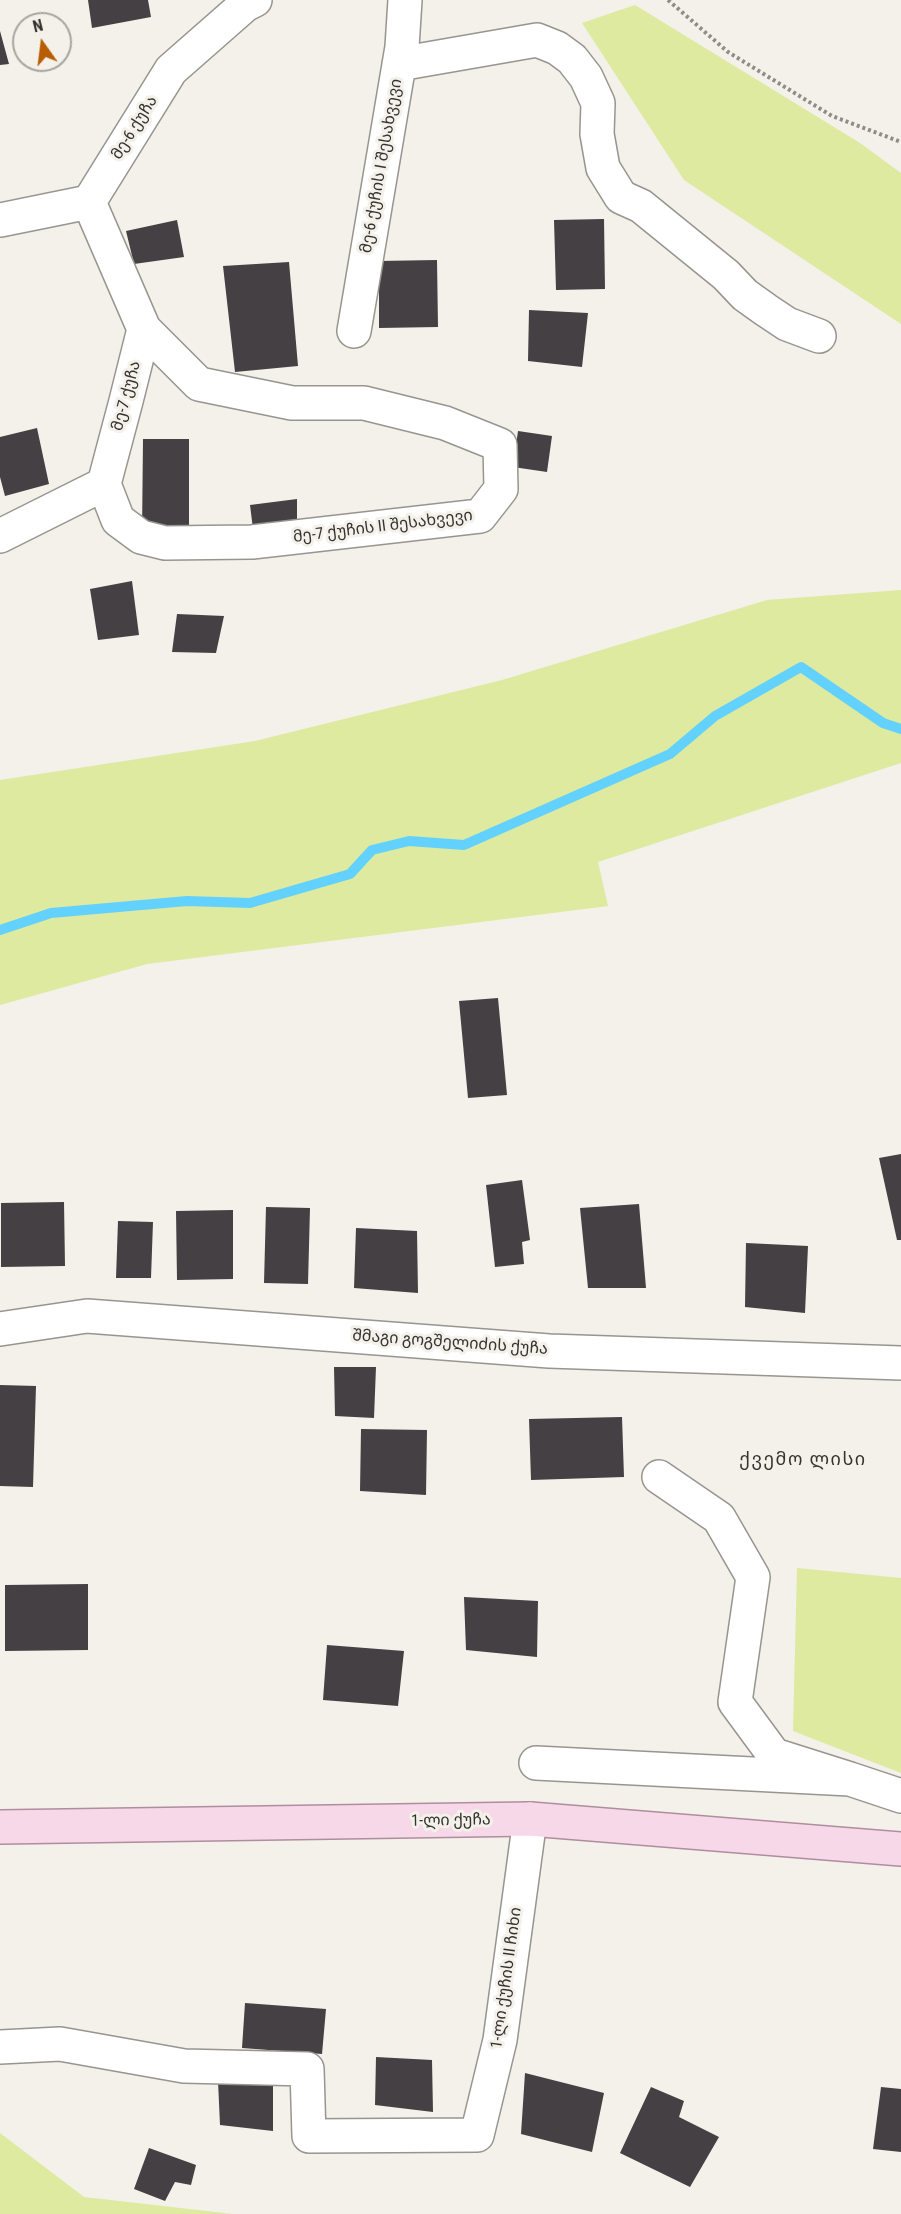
<!DOCTYPE html>
<meta charset="utf-8">
<style>
body{margin:0}
#map{position:relative;width:901px;height:2214px;overflow:hidden;background:#f3f1ea;font-family:"Roboto Condensed",sans-serif}
canvas{display:block}
.north{position:absolute;left:12px;top:12px;width:60px;height:60px;box-sizing:border-box;background:#f3f1ea;border:2px solid #a7a5a0;border-radius:50%;rotate:346deg;font-size:16px;font-weight:700;line-height:24px;text-align:center;color:#343330}
.north::after{content:'';display:block;margin:auto;width:21px;height:27px;background:#b85d02;clip-path:polygon(50% 0,100% 100%,50% 72%,0 100%)}
</style>
<div id="map">
<canvas width="901" height="2214"></canvas>
<div class="north">N</div>
</div>
<script>
const ctx = document.querySelector('canvas').getContext('2d');
ctx.lineJoin = 'round';
function fillPath(path, color) { ctx.fillStyle = color; ctx.fill(path, 'evenodd'); }
const poly = rows => new Path2D(rows.map(r => 'M' + r).join(''));
function strokePath(path, color, width, dash) { ctx.strokeStyle = color; ctx.lineWidth = width; ctx.lineCap = dash ? 'butt' : 'round'; ctx.setLineDash(dash || []); ctx.stroke(path); }
function write(font, color, halo, rows, align = 'center') {
  ctx.font = font + ' "Roboto Condensed","Noto Sans Georgian",sans-serif'; ctx.lineWidth = 6; ctx.setLineDash([]); ctx.textBaseline = 'middle'; ctx.strokeStyle = halo; ctx.fillStyle = color; for (const [text, x, y, turn = 0] of rows) {
    ctx.save(); ctx.translate(x, y); ctx.rotate((+turn || 0) * Math.PI / 180); ctx.textAlign = isNaN(turn) ? turn : align; if (halo) ctx.strokeText(text, 0, 0); ctx.fillText(text, 0, 0); ctx.restore();
  }
}
fillPath(poly([
 [635,5,860,143,901,173,901,324,684,180,582,23],
 [901,590,901,763,598,862,608,906,147,964,0,1005,0,780,255,741,502,680,767,600],
 [797,1568,901,1578,901,1773,793,1731],
 [0,2133,84,2197,233,2214,0,2214]
]), '#ddea9f');
strokePath(poly([
 [0,930,51,913,187,901,250,903,350,874,372,850,409,841,464,845,670,754,715,716,801,667,883,723,901,729]
]), '#63d1fe', 10);
fillPath(poly([
 [88,0,148,0,151,17,92,28],
 [0,31,9,64,0,65],
 [604,219,605,289,556,290,554,220],
 [177,220,184,257,134,264,126,231],
 [437,260,438,327,379,328,379,261],
 [289,262,298,366,235,372,223,266],
 [529,310,588,313,582,367,528,361],
 [37,428,49,484,5,496,0,477,0,437],
 [518,431,552,436,547,472,513,467],
 [143,439,189,439,189,534,142,533],
 [297,499,297,533,254,537,250,505],
 [132,581,139,635,98,640,90,589],
 [177,614,224,616,216,653,172,652],
 [498,998,507,1095,468,1098,459,1001],
 [901,1154,901,1240,897,1240,879,1158],
 [522,1180,530,1240,522,1242,524,1264,495,1267,486,1185],
 [64,1202,65,1266,1,1267,1,1203],
 [639,1204,646,1288,588,1288,580,1208],
 [266,1207,310,1208,308,1284,264,1283],
 [233,1210,233,1279,177,1280,176,1211],
 [118,1221,153,1222,151,1278,116,1278],
 [356,1228,417,1231,418,1293,354,1288],
 [746,1243,808,1246,805,1313,745,1307],
 [334,1367,376,1367,374,1418,335,1416],
 [0,1385,36,1386,33,1487,0,1486],
 [622,1417,624,1477,531,1480,529,1419],
 [361,1429,427,1430,426,1495,360,1491],
 [88,1584,88,1650,5,1651,5,1585],
 [464,1597,538,1601,537,1657,466,1650],
 [327,1645,404,1651,398,1706,323,1700],
 [245,2003,326,2009,322,2054,242,2048],
 [376,2057,432,2060,433,2112,375,2105],
 [525,2073,604,2093,592,2152,521,2134],
 [218,2081,273,2085,273,2131,220,2125],
 [651,2087,684,2101,679,2117,719,2137,690,2187,620,2153],
 [881,2087,901,2089,901,2152,873,2149],
 [149,2148,196,2165,191,2185,175,2182,165,2201,134,2189]
]), '#454043');
const minor = poly([
 [399,64,537,40,557,48,572,59,586,77,598,103,597,134,603,168,621,197,641,206,726,275,745,295,766,310,787,324,819,336],
 [0,220,89,202,171,70,245,5,255,0],
 [354,331,402,47,405,0],
 [104,484,118,520,141,537,165,543,252,542,480,516,501,489,500,445,445,423,364,403,292,403,199,384,144,329],
 [0,536,104,484,126,401,144,329,89,202],
 [0,1329,87,1316,549,1351,901,1363],
 [659,1477,719,1518,753,1577,735,1702,774,1755,850,1779],
 [536,1763,850,1779,901,1796],
 [0,2047,60,2044,184,2066,307,2069,309,2136,477,2135,500,2040,530,1819]
]);
const major = poly([
 [0,1827,530,1819,901,1849]
]);
strokePath(minor, '#97958f', 36);
strokePath(major, '#af8d9e', 36);
strokePath(poly([
 [668,0,728,52,832,116,901,142]
]), '#8f8d89', 4, [3, 3]);
strokePath(minor, '#fff', 33);
strokePath(major, '#f7d8e9', 33);
write('16px', '#343330', '#f3f1ea', [
 ["მე-6 ქუჩა",135,128,-58],
 ["მე-6 ქუჩის I შესახვევი",382,166,-80],
 ["მე-7 ქუჩა",127,396,-75],
 ["მე-7 ქუჩის II შესახვევი",383,527,-7],
 ["შმაგი გოგშელიძის ქუჩა",450,1343,4],
 ["1-ლი ქუჩა",451,1821,-1],
 ["1-ლი ქუჩის II ჩიხი",507,1978,-82]
]);
ctx.letterSpacing = '1.5px';
write('18px', '#343330', '#f3f1ea', [
 ["ქვემო ლისი",803,1460]
]);
ctx.letterSpacing = '0px';
</script>
